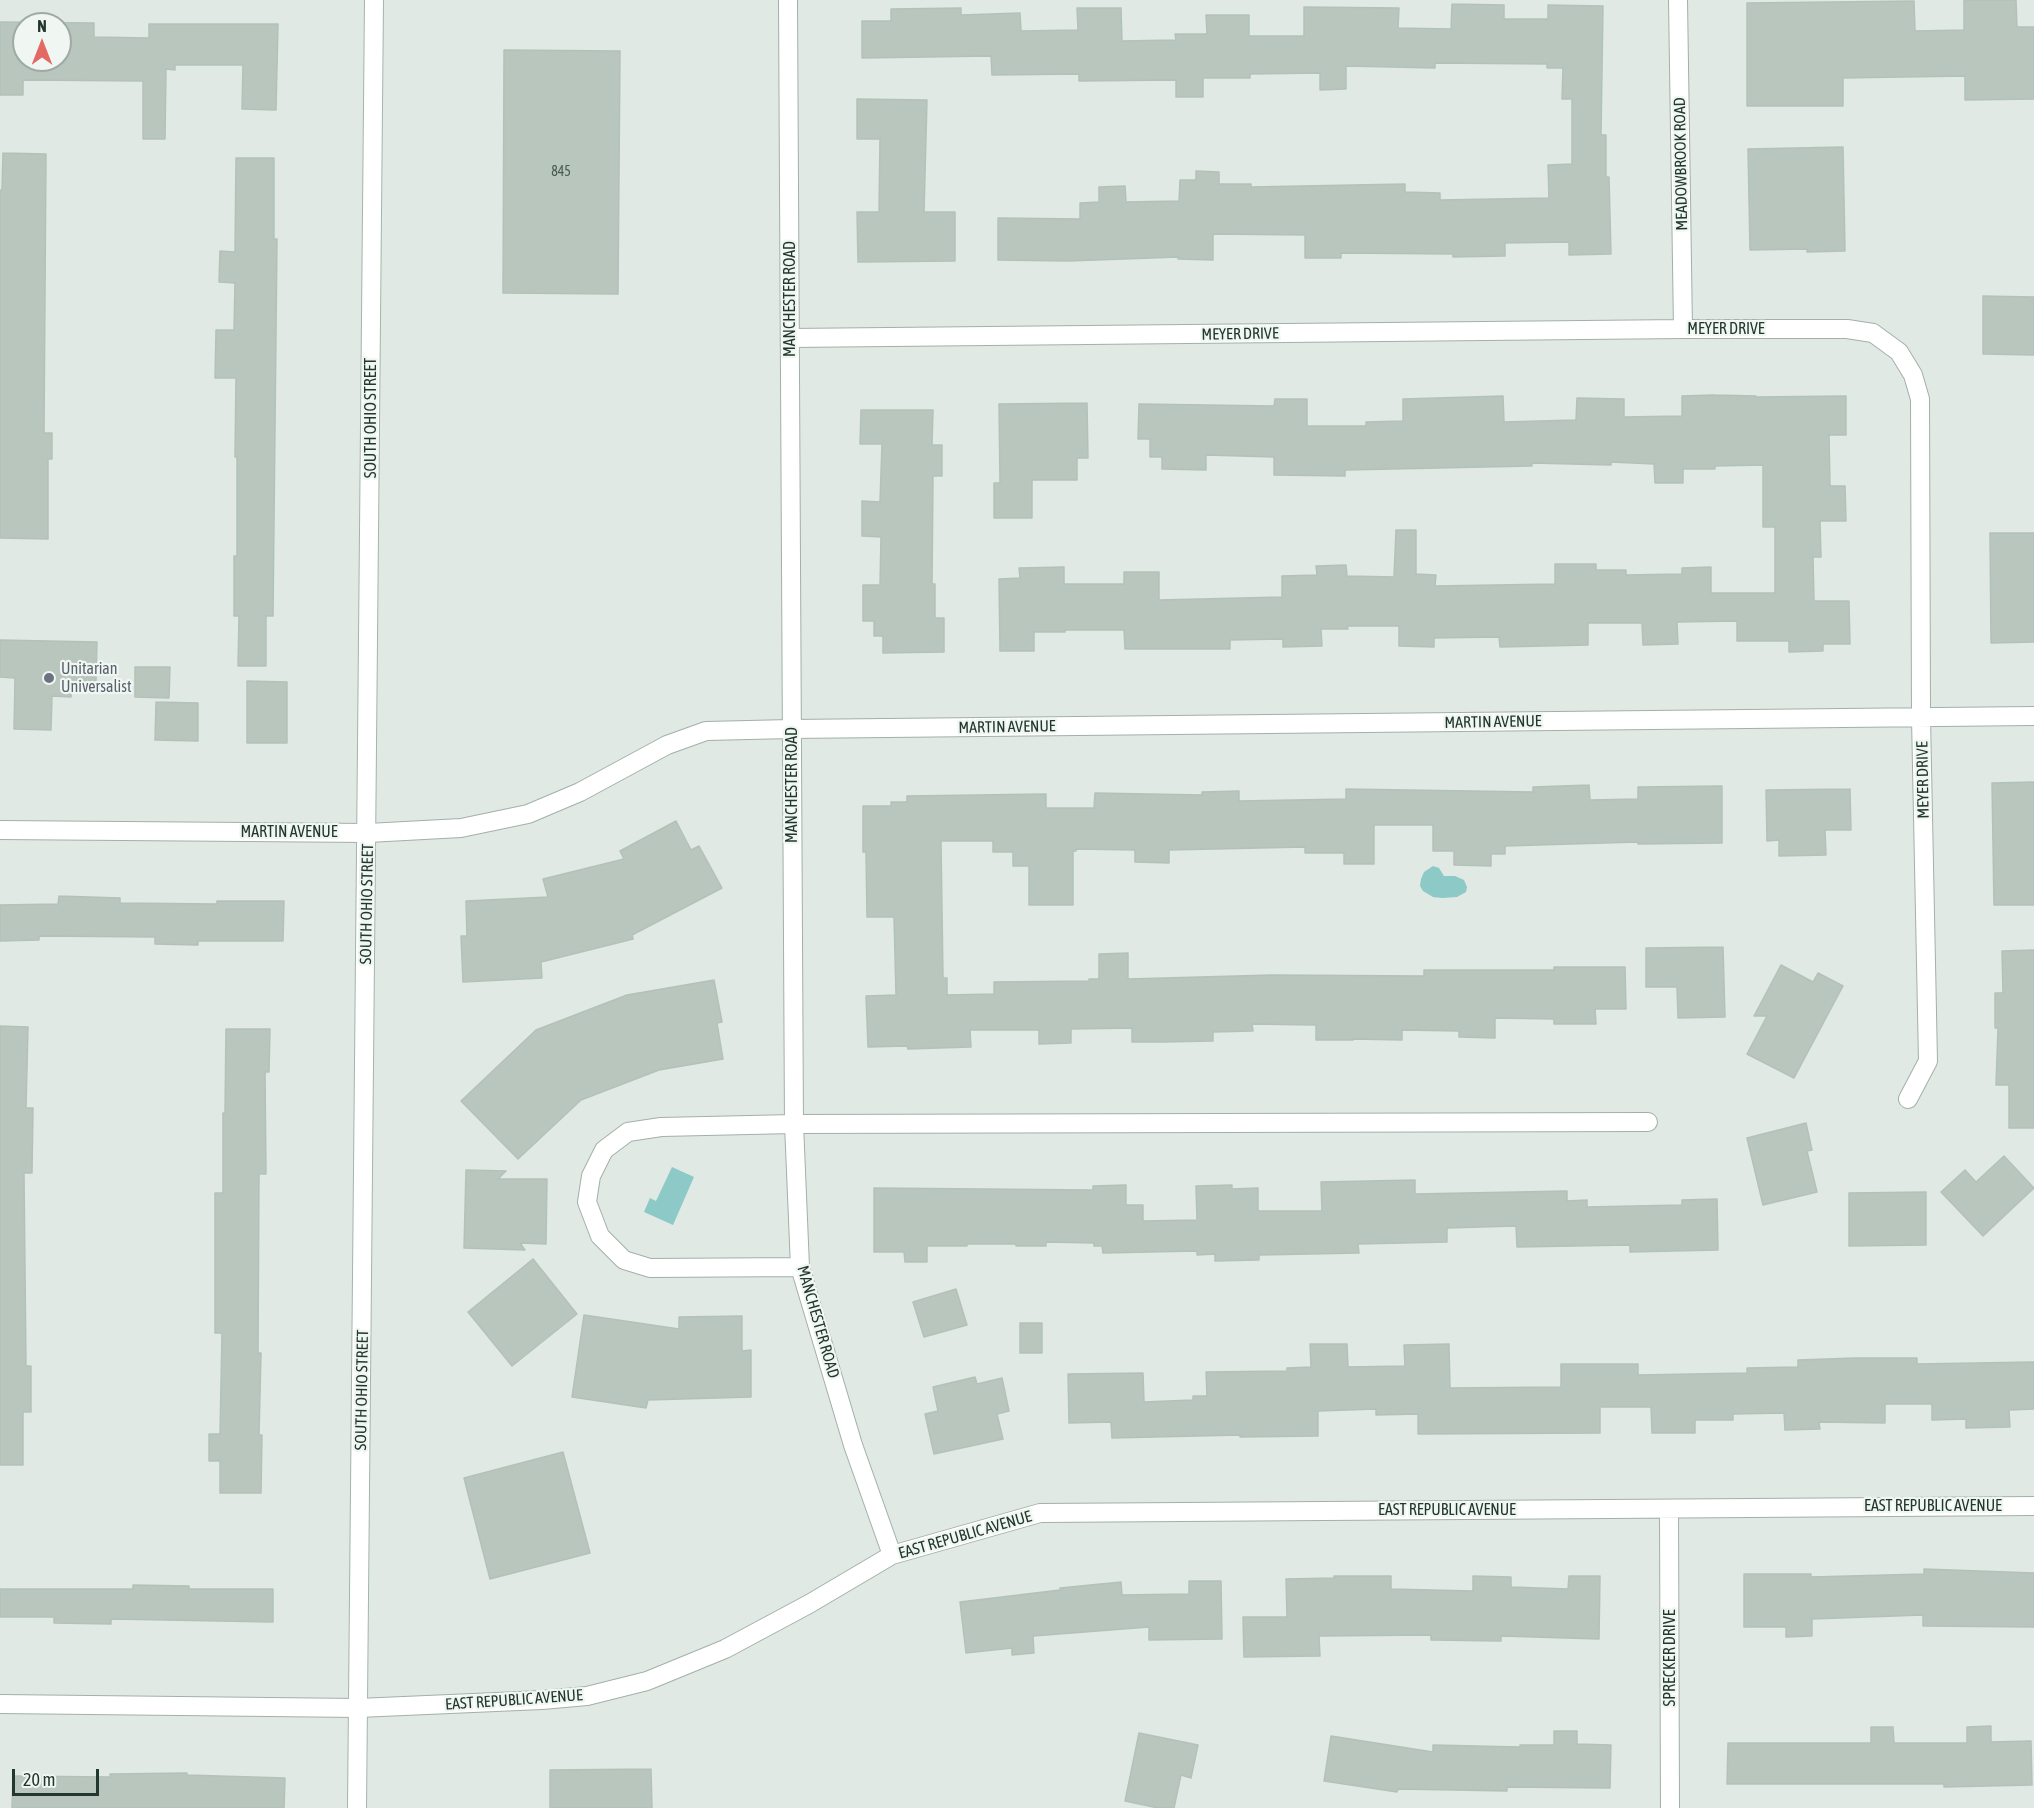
<!DOCTYPE html>
<style>
body{margin:0}
#map{position:relative;width:2034px;height:1808px;overflow:hidden;background:#e0e9e3;font-family:"Asap Condensed",sans-serif}
canvas{display:block}
.north{position:absolute;left:12px;top:12px;width:60px;height:60px;box-sizing:border-box;background:#f0f6f2;border:2px solid #9eaaa3;border-radius:50%;rotate:0deg;font-size:16px;font-weight:700;line-height:24px;text-align:center;color:#22372d}
.north::after{content:'';display:block;margin:auto;width:21px;height:27px;background:#e36964;clip-path:polygon(50% 0,100% 100%,50% 72%,0 100%)}
.scale{position:absolute;left:12px;top:1769px;width:87px;height:27px;box-sizing:border-box;border:3px solid #22372d;border-top:0;padding-left:8px;font-size:18px;line-height:21px;white-space:nowrap;color:#22372d;-webkit-text-stroke:4px #f0f6f2;paint-order:stroke}
</style>
<div id="map">
<canvas width="2034" height="1808"></canvas>
<div class="north">N</div>
<div class="scale">20 m</div>
</div>
<script>
const ctx = document.querySelector('canvas').getContext('2d');
ctx.lineJoin = 'round';
function fillPath(path, color) { ctx.fillStyle = color; ctx.fill(path, 'evenodd'); }
const poly = rows => new Path2D(rows.map(r => 'M' + r).join(''));
function strokePath(path, color, width, dash) { ctx.strokeStyle = color; ctx.lineWidth = width; ctx.lineCap = dash ? 'butt' : 'round'; ctx.setLineDash(dash || []); ctx.stroke(path); }
function write(font, color, halo, rows, align = 'center') {
  ctx.font = font + ' "Asap Condensed",sans-serif'; ctx.lineWidth = 4.5; ctx.setLineDash([]); ctx.textBaseline = 'middle'; ctx.strokeStyle = halo; ctx.fillStyle = color; for (const [text, x, y, turn = 0] of rows) {
    ctx.save(); ctx.translate(x, y); ctx.rotate((+turn || 0) * Math.PI / 180); ctx.textAlign = isNaN(turn) ? turn : align; if (halo) ctx.strokeText(text, 0, 0); ctx.fillText(text, 0, 0); ctx.restore();
  }
}
fillPath(poly([
 [1433,866,1439,868,1444,876,1455,876,1464,880,1467,887,1466,892,1457,897,1442,898,1433,897,1423,891,1420,886,1421,879,1424,872],
 [672,1167,694,1177,673,1225,644,1212,650,1198,656,1201]
]), '#8dc9c6');
const building = poly([
 [1964,0,2016,0,2017,27,2034,27,2034,99,1965,100,1965,76,1843,78,1843,106,1747,106,1747,3,1914,1,1915,31,1964,30,1964,0],
 [1452,4,1504,5,1504,19,1548,19,1548,5,1603,6,1601,135,1606,135,1606,177,1609,177,1611,254,1569,255,1569,242,1505,243,1505,256,1453,257,1453,254,1341,253,1341,258,1305,258,1305,235,1213,234,1213,260,1178,259,1179,257,1068,261,998,260,998,218,1080,219,1080,203,1099,202,1099,187,1125,186,1126,202,1179,201,1180,180,1196,180,1196,171,1219,172,1219,184,1251,184,1251,187,1405,184,1405,192,1440,193,1440,200,1549,198,1548,165,1572,164,1572,99,1562,99,1563,68,1547,68,1547,64,1435,63,1435,68,1346,66,1346,89,1320,90,1320,73,1250,74,1250,78,1203,78,1203,97,1176,97,1176,80,1079,81,1079,74,992,75,991,56,862,58,862,21,891,21,891,9,961,8,961,15,1020,13,1021,31,1078,30,1077,8,1121,8,1122,41,1176,40,1175,34,1207,34,1206,15,1249,15,1249,36,1304,36,1304,7,1399,8,1398,28,1451,29,1452,4],
 [0,22,94,23,94,37,149,38,149,24,278,24,276,110,242,109,243,65,175,65,175,70,166,69,165,139,143,139,143,81,23,80,23,95,0,95,0,22],
 [24,24,60,24,60,60,24,60,24,24],
 [504,50,620,51,618,294,503,293,504,50],
 [857,99,927,100,924,212,955,212,955,261,858,262,857,212,879,212,880,139,857,139,857,99],
 [1843,147,1845,251,1807,252,1807,249,1750,250,1748,149,1843,147],
 [3,153,46,154,44,433,52,433,52,459,48,459,48,539,0,538,0,190,2,190,3,153],
 [236,158,274,158,274,239,277,239,273,616,266,616,266,666,238,666,239,616,234,616,234,556,237,556,237,457,235,457,236,378,215,378,216,330,234,330,235,283,219,282,220,251,235,252,236,158],
 [1983,296,2034,297,2034,355,1983,354,1983,296],
 [1714,395,1756,396,1756,397,1846,396,1846,435,1829,435,1830,486,1845,486,1846,521,1820,521,1821,557,1813,557,1814,601,1849,601,1850,644,1823,644,1823,651,1789,652,1789,641,1737,641,1737,621,1677,622,1678,644,1643,645,1642,623,1588,623,1588,645,1500,647,1499,637,1434,638,1434,647,1399,646,1399,626,1347,626,1348,629,1321,629,1322,646,1283,647,1283,639,1230,640,1230,649,1125,649,1124,630,1065,630,1065,632,1034,632,1034,651,1000,651,999,579,1020,578,1019,568,1064,567,1064,584,1124,584,1124,572,1159,572,1159,600,1282,597,1282,576,1317,575,1316,566,1346,565,1347,576,1394,577,1396,530,1416,530,1416,574,1436,575,1435,586,1555,584,1555,564,1596,564,1596,570,1626,570,1626,575,1682,574,1682,568,1711,567,1711,593,1775,593,1775,527,1763,527,1763,465,1715,466,1715,469,1683,469,1683,483,1655,483,1654,464,1611,462,1611,465,1532,463,1532,466,1345,470,1345,476,1274,475,1274,457,1206,455,1206,470,1162,469,1162,457,1150,457,1150,439,1138,439,1139,404,1274,406,1275,399,1307,399,1307,426,1366,426,1366,422,1403,421,1403,399,1503,396,1504,422,1576,420,1577,398,1624,399,1624,417,1682,416,1682,396,1714,395],
 [1087,403,1088,458,1077,458,1077,480,1032,480,1032,518,994,518,994,483,1000,483,999,404,1087,403],
 [861,410,933,410,932,445,942,445,942,476,933,476,932,584,935,584,935,618,944,618,944,652,883,653,883,636,874,636,874,621,863,621,863,585,880,585,881,537,862,536,862,501,880,502,882,444,860,444,861,410],
 [1990,533,2034,533,2034,642,1991,643,1990,533],
 [0,640,97,642,96,681,72,681,71,697,52,696,51,730,14,729,15,678,0,677,0,640],
 [135,667,170,667,169,698,135,697,135,667],
 [247,681,287,682,287,743,247,743,247,681],
 [156,702,198,703,198,741,155,740,156,702],
 [2034,782,2034,905,1994,905,1992,783,2034,782],
 [1589,785,1590,800,1638,799,1638,787,1722,786,1722,843,1638,844,1638,842,1505,846,1505,854,1491,854,1491,866,1454,865,1454,851,1433,851,1433,825,1374,825,1374,864,1344,864,1344,853,1305,853,1305,847,1169,850,1169,863,1135,862,1135,850,1076,849,1076,851,1073,851,1073,905,1029,905,1029,866,1013,866,1013,852,993,852,993,841,941,841,943,978,947,978,947,995,994,994,994,982,1089,981,1089,979,1099,979,1099,954,1128,953,1128,979,1272,975,1424,976,1424,970,1554,970,1554,967,1625,967,1626,1009,1595,1009,1596,1024,1554,1024,1554,1019,1495,1018,1495,1038,1459,1037,1459,1031,1402,1030,1402,1040,1353,1039,1353,1040,1316,1040,1316,1025,1252,1024,1253,1031,1213,1032,1213,1041,1163,1042,1132,1042,1132,1028,1071,1029,1071,1043,1039,1044,1039,1030,970,1030,971,1047,908,1049,907,1046,868,1047,866,996,896,995,894,917,867,917,866,852,863,852,863,806,891,806,891,802,907,802,907,796,1046,794,1046,808,1094,808,1095,793,1202,795,1202,792,1239,791,1239,801,1346,799,1346,789,1533,792,1533,787,1589,785],
 [1850,789,1851,830,1825,830,1826,855,1779,856,1779,840,1767,841,1766,790,1850,789],
 [676,821,691,850,699,846,722,888,632,935,633,939,541,962,542,978,463,982,461,936,467,936,466,901,548,897,543,879,624,859,620,851,676,821],
 [59,896,120,898,120,903,217,904,217,901,284,901,283,941,198,941,198,945,155,944,155,937,39,936,39,940,0,941,0,905,58,904,59,896],
 [1723,947,1725,1017,1678,1018,1677,987,1646,987,1646,948,1723,947],
 [2034,950,2034,1128,2009,1128,2009,1085,1996,1085,1998,1028,1995,1028,1995,993,2003,993,2002,951,2034,950],
 [1781,965,1813,982,1818,973,1843,986,1794,1078,1747,1054,1767,1016,1754,1016,1781,965],
 [714,980,722,1022,717,1023,723,1059,659,1070,581,1100,518,1159,461,1101,536,1030,627,995,714,980],
 [0,1026,28,1027,26,1108,33,1108,32,1173,24,1173,26,1366,31,1366,31,1412,23,1412,23,1465,0,1465,0,1026],
 [226,1029,270,1029,269,1072,265,1072,266,1174,259,1174,258,1353,261,1353,259,1435,262,1435,261,1493,220,1493,220,1461,209,1461,209,1434,220,1434,222,1333,215,1333,215,1193,223,1193,223,1113,225,1113,226,1029],
 [1806,1123,1812,1150,1807,1151,1817,1192,1763,1205,1747,1138,1806,1123],
 [2004,1156,2034,1188,1983,1236,1941,1192,1965,1170,1976,1182,2004,1156],
 [466,1170,506,1171,498,1179,547,1179,546,1244,520,1243,525,1250,464,1248,466,1170],
 [1415,1180,1415,1194,1567,1191,1567,1201,1587,1200,1587,1207,1682,1205,1682,1200,1717,1199,1718,1250,1630,1252,1630,1245,1517,1247,1516,1226,1447,1228,1447,1242,1358,1244,1359,1253,1259,1255,1259,1260,1215,1261,1215,1254,1197,1255,1197,1251,1103,1253,1102,1246,1094,1246,1094,1243,1046,1242,1046,1246,1016,1246,1016,1244,967,1244,967,1246,927,1246,927,1262,905,1262,904,1252,874,1252,874,1188,1093,1190,1093,1186,1126,1185,1126,1205,1143,1205,1143,1221,1197,1220,1196,1186,1232,1185,1232,1189,1258,1188,1258,1211,1322,1211,1321,1182,1415,1180],
 [1926,1192,1926,1245,1849,1246,1849,1193,1926,1192],
 [533,1259,577,1314,512,1366,468,1312,533,1259],
 [956,1289,967,1325,924,1337,913,1302,956,1289],
 [584,1315,679,1329,679,1317,742,1316,742,1351,751,1350,751,1397,648,1400,646,1408,572,1397,584,1315],
 [1020,1323,1042,1323,1042,1353,1020,1353,1020,1323],
 [1310,1344,1347,1344,1348,1367,1405,1366,1404,1345,1449,1344,1450,1388,1561,1387,1561,1364,1638,1364,1638,1375,1747,1373,1747,1368,1798,1367,1798,1360,1854,1358,1917,1358,1917,1364,2034,1362,2034,1409,2009,1410,2010,1427,1966,1428,1966,1419,1932,1420,1932,1404,1885,1404,1885,1423,1819,1422,1820,1429,1785,1430,1784,1413,1733,1414,1733,1420,1695,1420,1695,1433,1652,1433,1651,1407,1600,1407,1600,1433,1418,1434,1418,1414,1376,1415,1376,1409,1318,1411,1318,1436,1240,1437,1240,1435,1112,1438,1111,1422,1069,1423,1068,1374,1143,1373,1144,1402,1193,1400,1193,1396,1207,1396,1206,1372,1287,1371,1287,1368,1311,1367,1310,1344],
 [975,1377,977,1384,1002,1378,1009,1411,997,1414,1003,1439,934,1454,925,1414,938,1411,933,1387,975,1377],
 [563,1452,590,1553,490,1579,464,1478,563,1452],
 [1924,1569,2034,1573,2034,1627,1923,1626,1923,1615,1812,1619,1812,1636,1786,1637,1786,1627,1744,1627,1744,1574,1811,1574,1811,1577,1924,1574,1924,1569],
 [1334,1576,1391,1576,1391,1589,1473,1591,1473,1576,1511,1577,1511,1587,1568,1589,1569,1576,1600,1576,1599,1639,1501,1636,1501,1641,1431,1640,1431,1635,1319,1636,1320,1656,1244,1657,1243,1617,1287,1617,1286,1579,1334,1578,1334,1576],
 [1189,1581,1221,1581,1222,1639,1149,1640,1149,1627,1033,1636,1034,1653,1012,1655,1012,1648,966,1653,960,1602,1060,1590,1060,1588,1121,1582,1122,1595,1189,1594,1189,1581],
 [133,1585,189,1586,189,1589,273,1589,273,1622,111,1619,111,1624,54,1623,54,1617,0,1617,0,1589,133,1589,133,1585],
 [1991,1726,1991,1742,2031,1741,2032,1785,1944,1787,1944,1784,1727,1784,1728,1743,1871,1743,1871,1727,1893,1727,1894,1743,1967,1743,1967,1727,1991,1726],
 [1554,1731,1577,1731,1577,1744,1611,1745,1610,1788,1507,1787,1507,1791,1398,1789,1397,1792,1324,1781,1331,1736,1433,1752,1433,1745,1520,1747,1520,1745,1554,1745,1554,1731],
 [1139,1733,1198,1745,1191,1778,1181,1775,1174,1808,1158,1808,1125,1801,1139,1733],
 [651,1769,652,1808,550,1808,550,1770,651,1769],
 [187,1773,187,1775,285,1778,284,1808,12,1808,13,1776,110,1777,110,1774,187,1773]
]);
fillPath(building, '#b8c6be');
strokePath(building, '#b3c2b9', 1.5);
const minor = poly([
 [788,0,794,1124,800,1267,853,1445,892,1555],
 [1678,0,1683,329],
 [790,338,1683,329,1847,329,1873,333,1899,352,1913,375,1920,399,1921,718,1928,1061,1908,1099],
 [0,830,368,833,461,828,528,814,580,792,667,745,706,731,791,729,2034,716],
 [800,1267,650,1268,624,1260,600,1236,587,1202,591,1176,604,1150,628,1132,661,1127,794,1124,1648,1122],
 [1669,1509,1670,1808],
 [358,1708,542,1700,587,1696,647,1681,725,1649,809,1604,892,1555,1040,1513,2034,1506]
]);
const tertiary = poly([
 [0,1704,358,1708]
]);
const secondary = poly([
 [357,1808,374,0]
]);
strokePath(minor, '#a3b0a9', 20);
strokePath(tertiary, '#a3b0a9', 20);
strokePath(secondary, '#a2b6ab', 20);
strokePath(minor, '#fff', 18);
strokePath(tertiary, '#fff', 18);
strokePath(secondary, '#fff', 18);
for (const [x, y, r, color] of [
 [49,678,6,"#6b7280"]
]) { const dot = new Path2D(); dot.arc(x, y, r, 0, 2 * Math.PI); ctx.fillStyle = color; ctx.fill(dot); strokePath(dot, '#f0f6f2', 2); }
write('14px', '#485b51', null, [
 ["845",561,172]
]);
write('16px', '#22372d', '#f0f6f2', [
 ["MEADOWBROOK ROAD",1681,164,-91],
 ["MANCHESTER ROAD",790,299,-90],
 ["MEYER DRIVE",1726,329],
 ["MEYER DRIVE",1240,334,-1],
 ["SOUTH OHIO STREET",371,418,-90],
 ["MARTIN AVENUE",1493,722,-1],
 ["MARTIN AVENUE",1007,727,-1],
 ["MEYER DRIVE",1923,780,-91],
 ["MANCHESTER ROAD",792,785,-90],
 ["MARTIN AVENUE",289,832],
 ["SOUTH OHIO STREET",367,904,-89],
 ["MANCHESTER ROAD",818,1322,74],
 ["SOUTH OHIO STREET",362,1390,-89],
 ["EAST REPUBLIC AVENUE",1933,1506],
 ["EAST REPUBLIC AVENUE",1447,1510],
 ["EAST REPUBLIC AVENUE",965,1535,-16],
 ["SPRECKER DRIVE",1670,1658,-90],
 ["EAST REPUBLIC AVENUE",514,1700,-4]
]);
write('16px', '#5b616d', '#f0f6f2', [
 ["Unitarian",61,669],
 ["Universalist",61,687]
], 'left');
</script>
